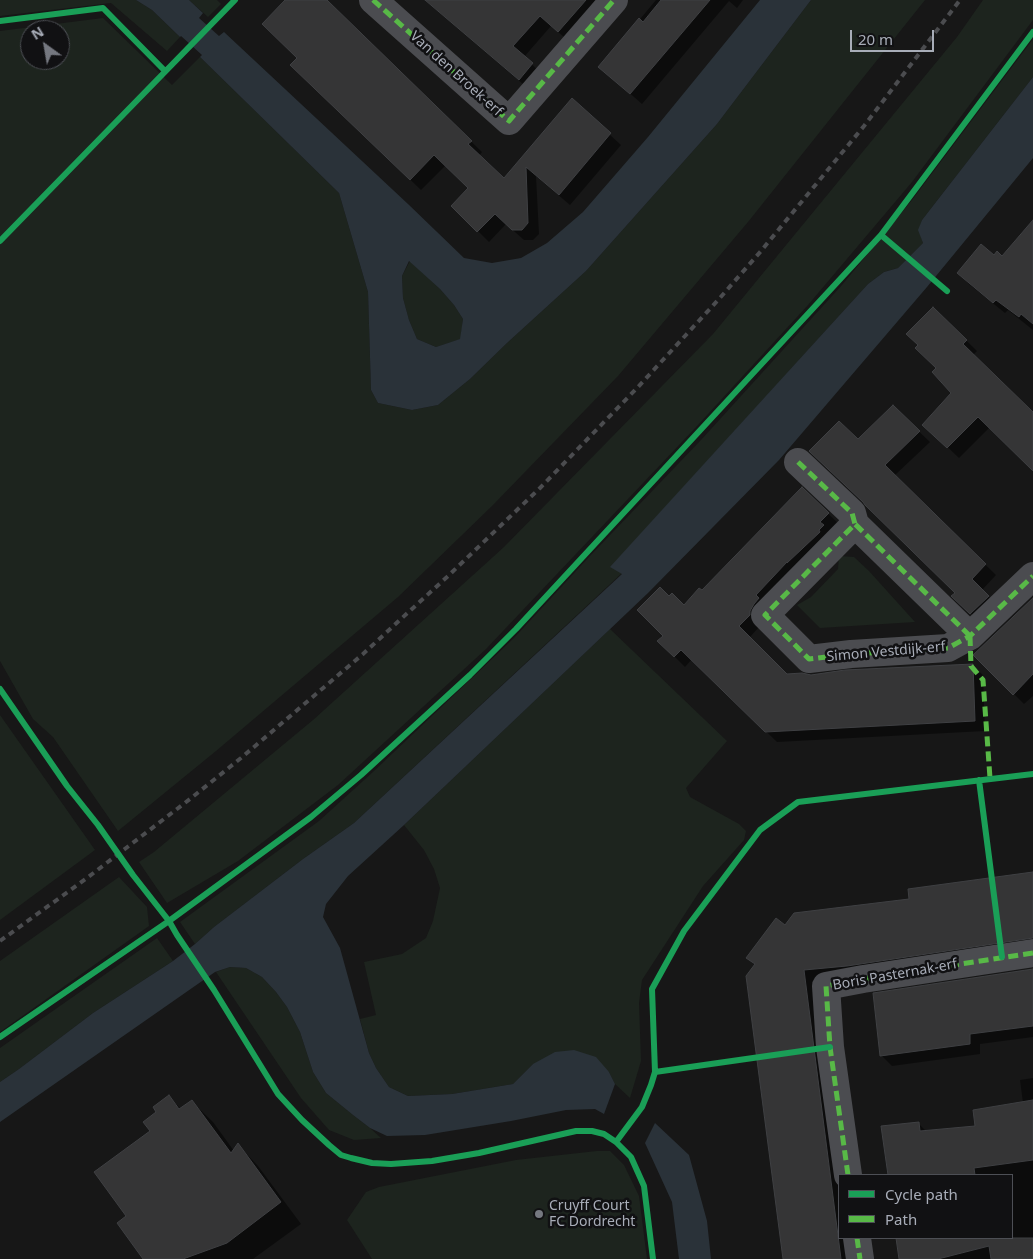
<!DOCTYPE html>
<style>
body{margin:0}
#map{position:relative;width:1033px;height:1259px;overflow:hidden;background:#171717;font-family:"Noto Sans",sans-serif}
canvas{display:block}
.legend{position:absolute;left:838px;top:1174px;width:175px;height:65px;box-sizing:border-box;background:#111113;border:1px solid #4d4f55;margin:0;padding:6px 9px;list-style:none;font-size:15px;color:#a8adb8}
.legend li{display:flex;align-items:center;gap:10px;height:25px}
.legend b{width:25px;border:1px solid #4d4f55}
.north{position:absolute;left:20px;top:20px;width:50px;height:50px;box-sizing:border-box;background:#111113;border:1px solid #4d4f55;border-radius:50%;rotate:328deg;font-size:14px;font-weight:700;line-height:20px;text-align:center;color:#a8adb8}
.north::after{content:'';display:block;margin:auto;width:18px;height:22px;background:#757880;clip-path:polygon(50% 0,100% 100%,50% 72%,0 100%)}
.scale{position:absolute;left:850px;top:30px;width:84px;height:22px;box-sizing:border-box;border:2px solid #a8adb8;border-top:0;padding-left:6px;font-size:15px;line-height:18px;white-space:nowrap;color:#a8adb8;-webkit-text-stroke:4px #111113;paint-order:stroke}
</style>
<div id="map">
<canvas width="1033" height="1259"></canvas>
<ul class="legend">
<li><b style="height:6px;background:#1a9f57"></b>Cycle path</li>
<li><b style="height:6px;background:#58b947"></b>Path</li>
</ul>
<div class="north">N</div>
<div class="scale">20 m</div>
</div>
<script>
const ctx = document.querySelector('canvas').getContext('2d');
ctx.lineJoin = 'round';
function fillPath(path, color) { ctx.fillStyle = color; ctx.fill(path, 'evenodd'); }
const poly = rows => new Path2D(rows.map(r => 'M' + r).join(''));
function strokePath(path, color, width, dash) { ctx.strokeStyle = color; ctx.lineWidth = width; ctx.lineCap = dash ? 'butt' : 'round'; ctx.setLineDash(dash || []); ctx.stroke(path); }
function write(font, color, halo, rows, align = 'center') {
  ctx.font = font + ' "Noto Sans",sans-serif'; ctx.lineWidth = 5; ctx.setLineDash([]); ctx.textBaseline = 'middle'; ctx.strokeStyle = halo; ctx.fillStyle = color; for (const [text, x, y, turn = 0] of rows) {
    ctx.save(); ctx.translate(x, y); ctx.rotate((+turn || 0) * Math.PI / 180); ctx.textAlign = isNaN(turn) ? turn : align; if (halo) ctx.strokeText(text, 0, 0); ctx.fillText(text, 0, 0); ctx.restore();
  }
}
fillPath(poly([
 [0,0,136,0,152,10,180,37,167,51,111,3,0,16],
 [189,0,217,0,221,4,208,17],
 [811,0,925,0,748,222,618,376,492,506,398,597,216,751,118,831,53,737,33,719,0,661,0,31,103,18,172,85,200,57,339,193,368,292,371,390,378,403,412,410,438,405,470,379,507,343,586,271,717,124],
 [30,30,60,30,60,60,30,60],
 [983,0,1033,0,1033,20,912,182,808,305,697,426,486,649,338,785,238,861,167,903,139,862,154,852,313,720,504,547,713,334,957,37],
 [1033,39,1033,77,922,220,919,230,923,243,898,268,884,272,868,284,611,567,622,573,354,823,303,859,214,927,195,944,180,922,319,821,374,771,514,638,589,557,701,440,842,285,912,200],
 [410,261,440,289,454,305,463,319,461,339,436,347,417,339,409,320,403,298,402,276],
 [839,556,854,557,869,571,915,622,820,628,797,605,811,597,838,569],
 [610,629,727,741,686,788,690,797,739,824,746,831,744,840,703,886,642,980,639,1003,641,1061,630,1098,615,1084,609,1072,533,1064,513,1084,452,1094,408,1096,389,1087,376,1068,369,1053,360,1019,376,1015,364,962,402,954,426,938,433,921,440,888,434,869,424,850,404,825],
 [0,715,95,850,0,920],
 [119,877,147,907,149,926,0,1032,0,961],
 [157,938,173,961,93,1013,19,1069,0,1082,0,1048],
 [230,967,246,968,262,977,276,992,287,1007,300,1032,313,1072,326,1093,353,1115,370,1128,381,1138,354,1140,329,1130,301,1098,216,972],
 [597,1151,610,1151,624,1165,639,1196,647,1259,372,1259,347,1220,366,1192,379,1187,516,1160]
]), '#1d241e');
fillPath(poly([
 [136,0,189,0,203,13,199,18,219,36,224,32,408,204,464,258,492,263,521,258,547,243,583,212,648,137,760,0,811,0,717,124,586,271,507,343,470,379,438,405,412,410,378,403,371,390,368,292,339,193,200,57,202,55,181,36,180,37,152,10],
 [409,261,440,289,454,305,463,319,460,339,436,347,417,339,409,320,403,298,402,276],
 [1033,77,1033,158,927,287,779,460,648,593,404,825,348,876,326,904,323,917,340,948,369,1053,376,1068,389,1087,408,1096,452,1094,513,1084,533,1064,555,1052,574,1050,596,1057,609,1072,615,1084,604,1114,595,1109,566,1110,511,1121,425,1135,387,1136,370,1128,353,1115,326,1093,313,1072,300,1032,287,1007,276,992,262,977,246,968,230,967,215,972,0,1122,0,1082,19,1069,93,1013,173,961,195,944,214,927,303,859,354,823,622,574,610,567,868,284,884,272,898,268,923,243,918,230,922,220],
 [655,1123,689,1155,707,1221,711,1259,679,1259,672,1202,645,1143]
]), '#2a3239');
fillPath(poly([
 [287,0,325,0,482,152,479,156,504,180,572,100,621,145,570,205,536,176,539,234,533,240,524,240,506,224,489,242,453,206,470,188,446,165,421,190,303,76],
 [425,0,606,0,570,42,551,26,524,57,543,75,530,90],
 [656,0,743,0,737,8,729,1,642,104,600,67],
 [1033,222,1033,330,1008,310,1005,313,969,284,959,273,994,257,1002,258],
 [933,308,977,351,973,355,1033,414,1033,469,990,427,959,458,935,435,953,393,937,368],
 [893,407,930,442,894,476,996,575,982,590,999,607,982,624,953,596,956,593,858,441],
 [802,489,839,524,760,626,749,638,786,675,811,676,972,665,983,675,985,731,777,742,692,659,685,667,659,641,665,636,669,597,684,606,702,592],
 [1033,610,1033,696,1024,704,975,655],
 [1033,874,1033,949,814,980,839,1176,839,1238,847,1238,850,1259,784,1259,756,966,748,957,786,927],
 [1033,970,1033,1037,980,1044,980,1054,892,1066,881,1055],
 [1033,1078,1033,1259,900,1259,897,1238,1012,1238,1012,1175,889,1175,883,1128,918,1123,927,1132,976,1127,1023,1103,1020,1080],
 [169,1097,181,1109,192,1102,213,1122,234,1151,238,1145,258,1166,301,1224,253,1259,145,1259,128,1216,151,1131,158,1113]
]), '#0007');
const building = poly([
 [285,0,327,0,472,141,468,144,504,178,572,98,611,133,559,195,526,167,528,223,522,230,512,230,495,214,477,232,451,206,468,188,434,155,410,180,290,65,297,58,262,24,285,0],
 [425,0,586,0,558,32,540,16,513,46,533,63,519,80,425,0],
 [661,0,710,0,630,94,598,67,639,18,643,22,661,0],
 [1033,220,1033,324,1021,314,1019,317,996,300,993,303,957,273,981,244,994,255,997,251,1002,256,1033,220],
 [933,307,967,340,963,344,1033,412,1033,471,978,417,947,448,922,425,951,393,932,372,936,368,915,348,918,345,906,334,933,307],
 [893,405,920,431,885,465,986,564,972,579,989,596,970,614,951,596,955,593,865,505,863,502,809,451,839,421,858,439,893,405],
 [802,487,829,513,820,522,824,525,819,530,820,532,787,563,787,562,756,595,759,598,754,604,750,611,750,615,739,626,787,674,802,673,811,675,845,670,973,664,975,721,765,732,681,650,674,657,657,641,663,636,637,610,660,587,669,596,672,593,684,605,699,588,702,590,802,487],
 [1033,598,1033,674,1013,695,973,655,1033,598],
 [1033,872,1033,938,847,966,804,970,841,1259,783,1259,746,976,755,964,746,958,776,918,785,925,794,913,909,899,908,889,1033,872],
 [1033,969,1033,1026,970,1034,970,1044,880,1056,873,993,1033,969],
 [169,1095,179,1109,192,1100,231,1153,238,1143,281,1202,227,1243,183,1259,143,1259,117,1223,126,1216,94,1172,150,1131,143,1122,156,1112,153,1107,169,1095],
 [1033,1100,1033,1160,974,1168,975,1175,888,1175,881,1126,919,1122,920,1131,975,1126,973,1110,1033,1100],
 [896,1238,1033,1238,1033,1259,991,1259,989,1246,938,1259,899,1259,896,1238]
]);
fillPath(building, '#353536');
strokePath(building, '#3f4043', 1);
strokePath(poly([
 [373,0,509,121,614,0],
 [798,462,852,513,855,524],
 [970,636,855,524,765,615,809,659,851,654,948,648,970,636,1033,576],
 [848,1175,830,1047,826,986,863,979,1033,953],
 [857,1238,860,1259]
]), '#4b4c50', 28);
strokePath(poly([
 [0,941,87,878,190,799,241,758,363,654,402,618,447,577,540,488,638,387,719,299,761,251,864,126,960,0]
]), '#4b4c4f', 4, [6, 5]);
strokePath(poly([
 [373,0,509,121,614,0],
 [798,462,852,513,855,524],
 [970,636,855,524,765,615,809,659,851,654,948,648,970,636,1033,576],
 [970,636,971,666,983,680,990,778],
 [848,1175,830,1047,826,986,863,979,1033,953],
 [857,1238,860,1259]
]), '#58b947', 5, [10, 5]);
strokePath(poly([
 [0,21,103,8,165,71],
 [881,235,947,291],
 [0,241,235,0],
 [0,689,67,786,98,825,133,875,169,921,177,935,214,990,278,1094,302,1120,329,1145,341,1155,351,1158,372,1163,391,1164,432,1161,479,1153,576,1131,592,1131,604,1134,616,1142,631,1157,644,1186,653,1259],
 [979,780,1002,957],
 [0,1037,169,921,311,817,361,775,470,675,516,629,881,235,1033,32],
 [655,1072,830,1047],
 [616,1142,642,1107,651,1085,655,1072,652,989,684,931,760,830,798,802,1033,774]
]), '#1a9f57', 6);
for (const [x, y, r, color] of [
 [539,1214,5,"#757880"]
]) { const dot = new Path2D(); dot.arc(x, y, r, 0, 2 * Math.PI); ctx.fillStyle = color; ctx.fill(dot); strokePath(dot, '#111113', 2); }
write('14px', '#a8adb8', '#111113', [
 ["Van den Broek-erf",456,74,42],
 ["Simon Vestdijk-erf",886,652,-5],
 ["Boris Pasternak-erf",895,975,-10]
]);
write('14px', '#a8adb8', '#111113', [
 ["Cruyff Court",549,1206],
 ["FC Dordrecht",549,1222]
], 'left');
</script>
